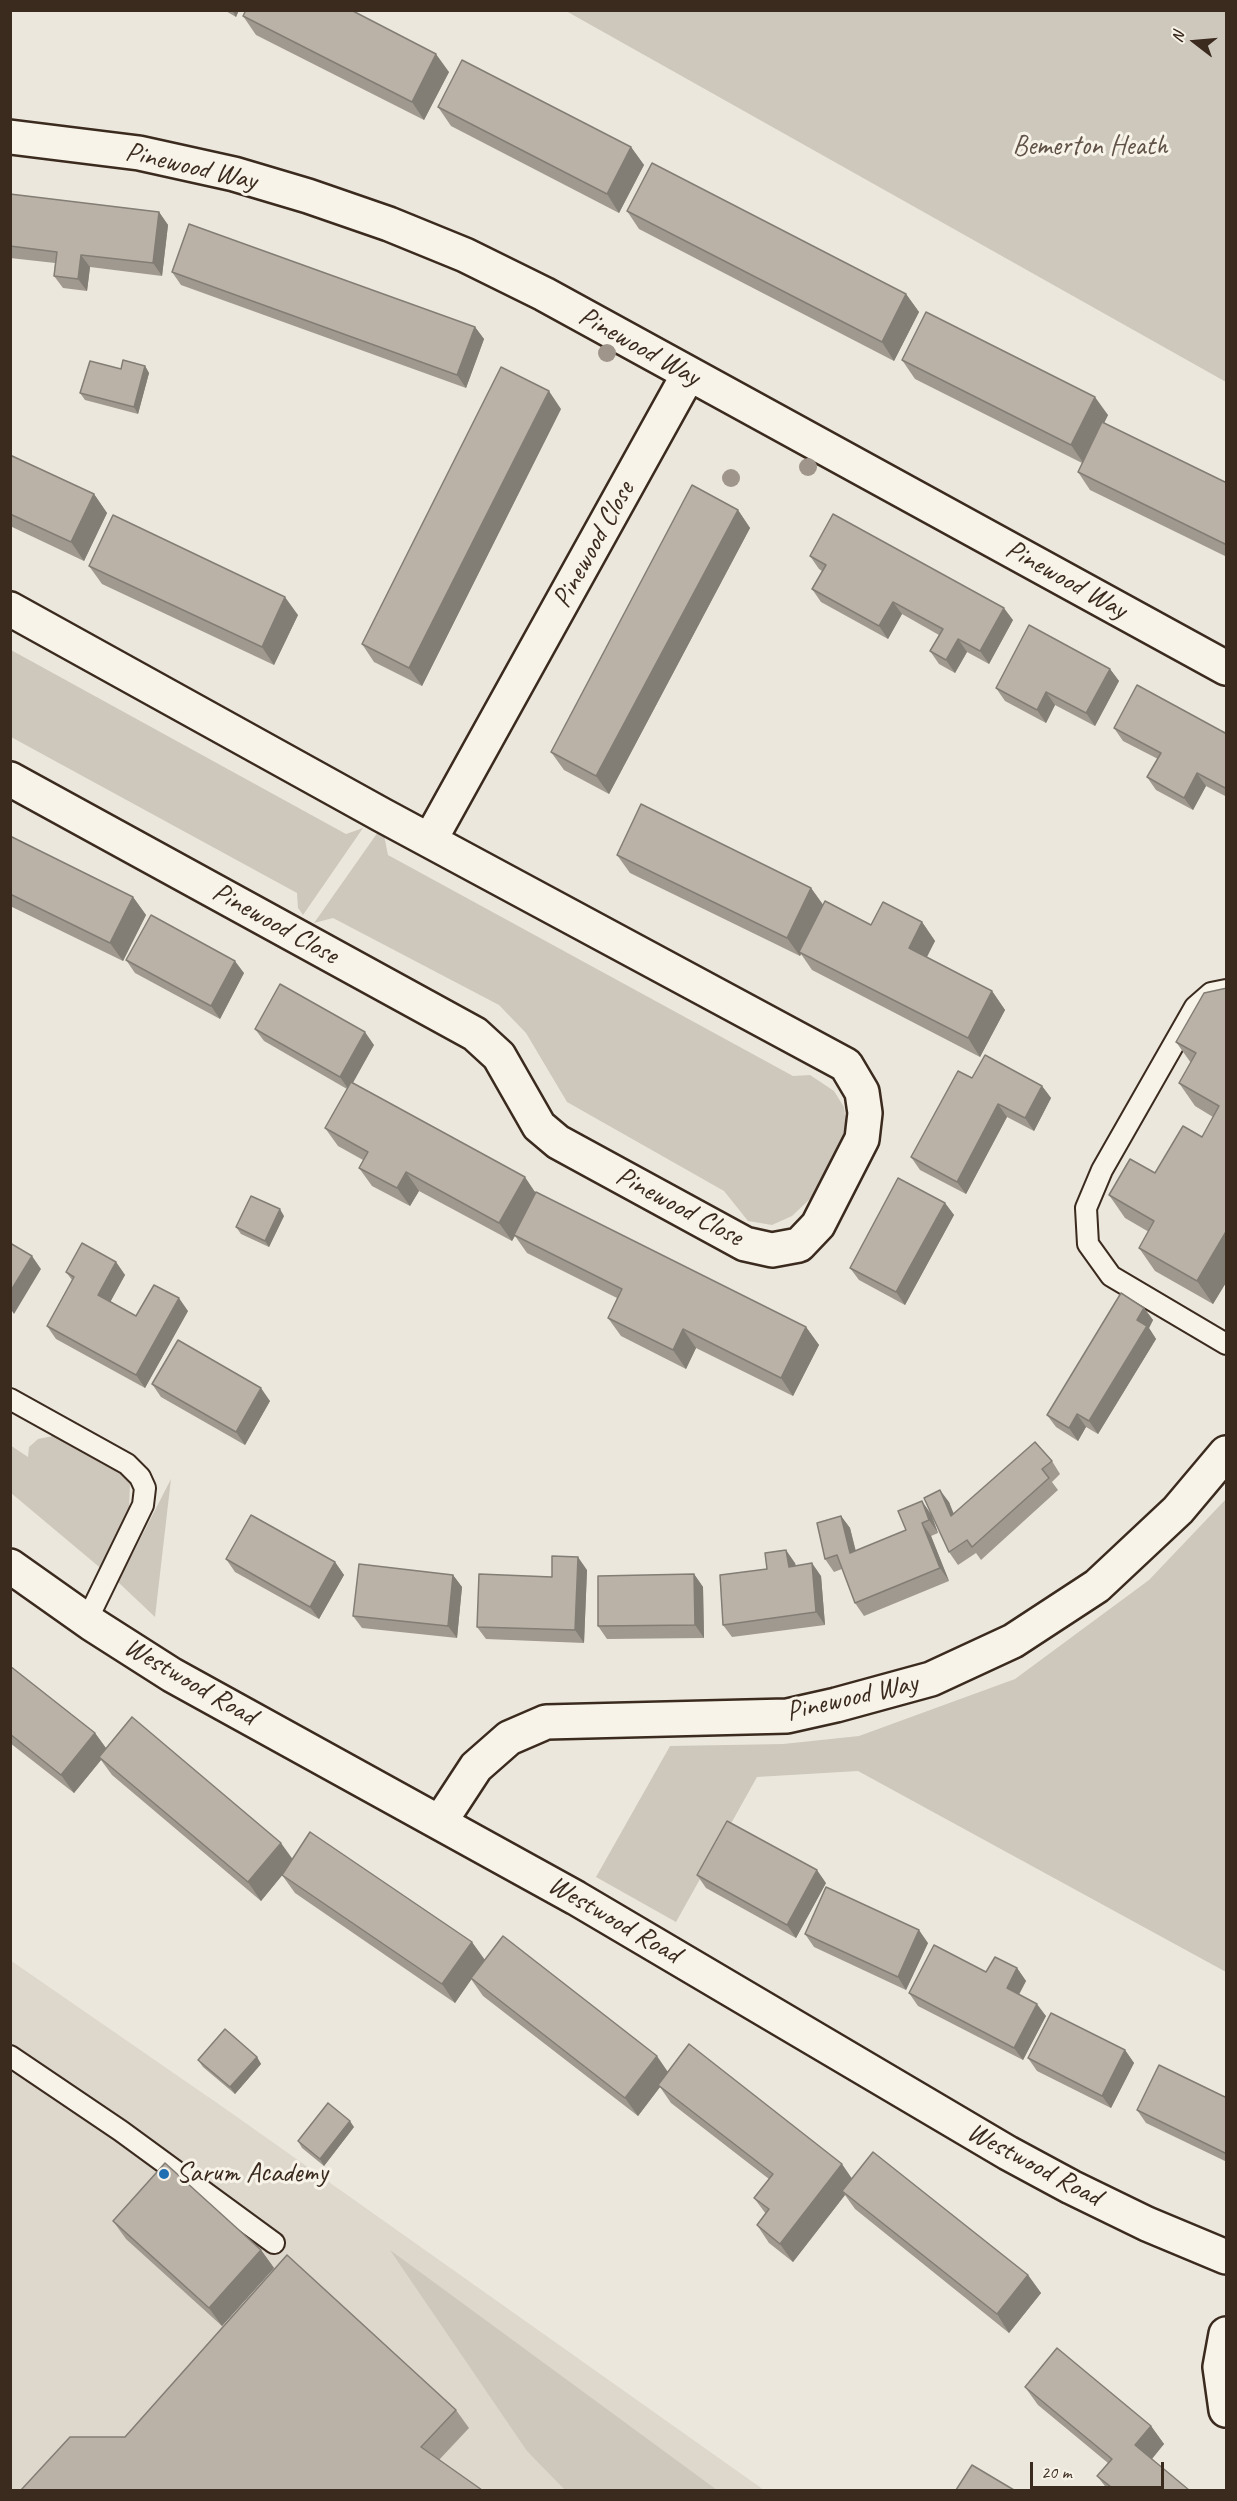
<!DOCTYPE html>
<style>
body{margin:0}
#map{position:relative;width:1237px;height:2501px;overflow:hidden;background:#ece7dc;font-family:Caveat,sans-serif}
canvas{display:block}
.frame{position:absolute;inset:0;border:12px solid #3b2a1e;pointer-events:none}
.north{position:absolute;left:1165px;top:12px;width:60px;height:60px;-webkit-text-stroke:4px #f7f3e8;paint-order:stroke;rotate:286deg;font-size:16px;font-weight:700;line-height:24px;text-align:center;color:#3b2a1e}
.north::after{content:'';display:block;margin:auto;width:21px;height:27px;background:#3b2a1e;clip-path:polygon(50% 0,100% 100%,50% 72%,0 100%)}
.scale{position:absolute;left:1030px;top:2462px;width:134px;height:27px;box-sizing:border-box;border:3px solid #3b2a1e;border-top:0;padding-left:8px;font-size:18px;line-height:21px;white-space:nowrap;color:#3b2a1e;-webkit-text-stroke:4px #f7f3e8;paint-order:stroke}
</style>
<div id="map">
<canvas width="1237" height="2501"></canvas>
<div class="frame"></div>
<div class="north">N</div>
<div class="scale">20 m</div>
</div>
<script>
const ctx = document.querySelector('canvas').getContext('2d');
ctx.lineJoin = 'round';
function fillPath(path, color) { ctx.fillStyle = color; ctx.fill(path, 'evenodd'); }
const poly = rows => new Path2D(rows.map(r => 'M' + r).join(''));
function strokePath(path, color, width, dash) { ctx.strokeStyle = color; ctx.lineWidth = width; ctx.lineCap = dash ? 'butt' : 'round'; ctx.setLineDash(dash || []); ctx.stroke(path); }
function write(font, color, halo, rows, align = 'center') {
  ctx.font = font + ' Caveat,sans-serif'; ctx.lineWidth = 6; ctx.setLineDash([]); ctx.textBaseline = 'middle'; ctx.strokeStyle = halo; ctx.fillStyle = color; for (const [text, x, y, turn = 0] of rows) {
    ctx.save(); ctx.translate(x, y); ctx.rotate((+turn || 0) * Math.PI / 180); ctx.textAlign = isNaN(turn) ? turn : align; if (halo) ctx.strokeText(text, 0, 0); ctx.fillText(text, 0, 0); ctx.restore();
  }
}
fillPath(poly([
 [10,1960,230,2112,764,2490,11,2490]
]), '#ddd7cc');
fillPath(poly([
 [566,11,1226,11,1226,382],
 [11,650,346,834,363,828,303,915,298,908,297,893,11,737],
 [378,832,384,835,388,855,793,1076,810,1075,834,1091,844,1107,847,1131,811,1198,792,1216,772,1225,748,1221,724,1191,567,1102,526,1033,499,1005,333,918,314,923],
 [53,1436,125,1476,130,1484,129,1509,104,1571,11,1493,10,1445,28,1457,29,1447,38,1439],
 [171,1479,155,1617,118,1582],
 [1226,1499,1226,1972,858,1771,757,1777,676,1922,596,1877,670,1746,783,1744,859,1736,1015,1679,1149,1580],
 [390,2250,717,2490,565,2490,527,2451]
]), '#cec8bc');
const service = poly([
 [1226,990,1211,993,1195,1007,1102,1170,1086,1208,1088,1244,1111,1276,1226,1344],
 [10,1399,127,1464,140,1477,145,1488,143,1505,87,1620],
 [10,2056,121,2131,274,2243]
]);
const minor = poly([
 [10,137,139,153,234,174,308,196,389,224,465,255,544,294,1226,668],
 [10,609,382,815,846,1065,862,1092,865,1113,862,1139,818,1225,799,1245,772,1250,745,1244,558,1142,539,1126,499,1056,475,1034,10,779],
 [430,840,688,375],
 [10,1566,92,1624,172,1675,576,1898,1008,2153,1071,2187,1147,2224,1226,2257],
 [440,1822,476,1767,509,1738,546,1722,787,1716,836,1705,931,1679,1013,1641,1097,1586,1178,1510,1226,1453],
 [1226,2334,1220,2367,1226,2410]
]);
strokePath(service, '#3b2a1e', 24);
strokePath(minor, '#3b2a1e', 38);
strokePath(service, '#f7f3e8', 20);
strokePath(minor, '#f7f3e8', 33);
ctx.fillStyle = '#9f958a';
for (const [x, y] of [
 [607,353],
 [808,467],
 [731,478]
]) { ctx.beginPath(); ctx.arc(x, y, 9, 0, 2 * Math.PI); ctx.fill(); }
fillPath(poly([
 [224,10,239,10,236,17],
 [243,16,449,72,424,120,256,35],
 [438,107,631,147,644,165,619,213,451,126],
 [10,194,159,212,168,225,162,276,90,267,87,291,63,288,54,276,55,263,10,258],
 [627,211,906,294,919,312,894,361,639,229],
 [172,272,475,327,484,339,466,388,181,285],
 [902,360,1108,415,1104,423,1227,483,1227,557,1090,490,1078,472,1082,463,915,379],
 [145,366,149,373,138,414,85,400,80,393,121,369],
 [561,409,422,686,374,662,362,644],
 [10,455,94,494,107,513,84,561,10,526],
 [738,510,750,528,609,794,564,770,551,752],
 [810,556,1013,620,989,664,967,652,955,673,939,664,930,651,939,635,902,614,888,639,821,602,812,589,822,571,819,569],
 [89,566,298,615,274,665,102,584],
 [1110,669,1119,681,1095,726,1055,705,1046,723,1005,701,996,688],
 [1114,728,1227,734,1227,797,1206,786,1193,810,1156,790,1147,777,1158,759,1123,741],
 [10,836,133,897,146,915,123,961,10,906],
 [617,855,811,888,823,905,871,925,922,922,935,941,926,957,992,991,1005,1010,980,1057,812,970,801,954,800,956,630,873],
 [126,960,244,973,220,1019,135,973],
 [1227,988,1227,1281,1213,1304,1155,1271,1139,1248,1149,1232,1125,1218,1109,1195,1155,1173,1202,1137,1213,1117,1195,1106,1179,1083,1191,1063,1176,1042],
 [255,1029,374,1045,352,1083,536,1192,806,1327,819,1345,793,1396,696,1348,686,1369,621,1336,608,1318,617,1298,527,1253,515,1236,512,1241,419,1191,410,1206,372,1186,359,1168,363,1160,338,1146,325,1128,347,1089,264,1041],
 [972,1078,1042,1086,1051,1098,1034,1131,1007,1117,966,1194,920,1170,911,1157],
 [945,1203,954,1215,905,1305,859,1280,850,1268],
 [284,1216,269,1247,241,1234,236,1227],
 [116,1262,125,1275,110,1302,136,1316,188,1311,145,1388,56,1339,47,1326,72,1280,66,1272],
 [1144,1308,1153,1320,1149,1328,1156,1339,1098,1434,1086,1427,1078,1441,1056,1427,1047,1415],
 [152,1384,270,1401,245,1445,161,1397],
 [1052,1461,1060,1474,1052,1482,1058,1490,981,1560,976,1553,958,1565,949,1552,949,1502,953,1514],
 [931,1514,938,1533,931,1536,949,1581,864,1616,855,1603,842,1569,834,1572,825,1559,841,1516,850,1528,856,1551,906,1530],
 [226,1559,335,1562,344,1575,319,1619,235,1572],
 [795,1563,796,1566,821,1576,825,1625,732,1637,723,1625,767,1569],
 [587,1570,584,1643,486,1639,477,1627,552,1577],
 [694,1574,703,1587,704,1638,607,1639,598,1626],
 [453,1575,462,1587,457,1638,362,1628,353,1616],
 [10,1666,95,1733,106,1748,293,1859,485,1960,668,2072,852,2178,1028,2275,1041,2293,1009,2333,855,2209,845,2195,793,2262,769,2243,757,2225,766,2214,754,2198,769,2179,671,2103,660,2087,638,2116,483,1996,471,1979,455,2003,295,1893,282,1875,261,1901,112,1775,101,1760,74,1793,10,1743],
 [697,1875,826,1883,796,1938,706,1888],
 [805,1934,928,1943,906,1990,814,1947],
 [1017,1968,1026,1981,1019,1995,1046,2016,1023,2060,918,2006,909,1993,986,1972],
 [1125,2050,1134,2063,1111,2108,1037,2071,1028,2058],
 [257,2057,261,2064,235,2094,203,2067,198,2060],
 [1227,2098,1227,2162,1146,2123,1137,2110],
 [354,2127,324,2166,302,2148,298,2141],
 [113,2221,261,2250,274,2268,222,2326,126,2239],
 [1025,2387,1151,2426,1164,2444,1151,2459,1189,2490,1108,2490,1097,2476,1108,2463,1038,2405],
 [456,2410,469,2428,439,2460,125,2437]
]), '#a09990');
fillPath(poly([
 [232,10,239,10,236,17],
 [436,54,449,72,424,120,412,102],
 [631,147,644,165,619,213,607,194],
 [159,212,168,225,162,276,153,263],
 [81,255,90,267,87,291,78,279],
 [906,294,919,312,894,361,882,342],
 [475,327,484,339,466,388,457,375],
 [145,366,149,373,138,414,134,407],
 [549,391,561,409,422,686,409,668],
 [1095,397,1108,415,1084,464,1071,445],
 [94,494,107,513,84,561,71,542],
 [738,510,750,528,609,794,596,776],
 [285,597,298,615,274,665,262,647],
 [893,602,902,614,888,639,879,626],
 [1004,608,1013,620,989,664,980,651],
 [958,639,967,652,955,673,946,660],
 [1110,669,1119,681,1095,726,1086,713],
 [1046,692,1055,705,1046,723,1037,710],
 [1197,773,1206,786,1193,810,1184,798],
 [811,888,824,906,799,952,801,954,800,956,787,938],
 [133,897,146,915,123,961,110,943],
 [922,922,935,941,922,967,909,948],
 [235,961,244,973,220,1019,211,1006],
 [992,991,1005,1010,980,1057,968,1038],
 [365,1032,374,1045,349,1090,340,1077],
 [1042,1086,1051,1098,1034,1131,1025,1118],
 [998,1104,1007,1117,966,1194,957,1182],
 [406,1172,419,1191,410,1206,397,1188],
 [525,1177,537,1195,512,1241,499,1223],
 [945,1203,954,1215,905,1305,896,1292],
 [280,1209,284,1216,269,1247,265,1241],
 [1227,1230,1227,1281,1213,1304,1197,1281],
 [32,1256,41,1269,14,1314,10,1308,10,1292],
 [116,1262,125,1275,107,1308,98,1295],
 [179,1298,188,1311,145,1388,136,1375],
 [1144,1308,1153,1320,1149,1328,1156,1339,1098,1434,1089,1421,1137,1320],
 [806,1327,819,1345,793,1396,781,1378],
 [683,1329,696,1348,686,1369,673,1350],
 [261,1388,270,1401,245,1445,236,1432],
 [1077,1414,1086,1427,1078,1441,1069,1428],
 [940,1490,949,1502,960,1529,951,1516],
 [922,1501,931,1514,938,1533,929,1520],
 [841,1516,850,1528,859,1566,850,1553],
 [922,1523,931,1536,949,1581,940,1568],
 [786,1550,795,1563,798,1579,789,1567],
 [578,1557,587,1570,584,1643,575,1630],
 [335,1562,344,1575,319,1619,310,1607],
 [812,1563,821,1576,825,1625,816,1612],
 [694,1574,703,1587,704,1638,695,1625],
 [453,1575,462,1587,457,1638,448,1626],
 [95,1733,108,1751,99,1757,101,1760,74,1793,61,1775],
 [281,1843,294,1861,261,1901,248,1882],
 [817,1870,826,1883,796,1938,787,1925],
 [919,1930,928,1943,906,1990,898,1977],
 [472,1942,485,1960,455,2003,442,1984],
 [1017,1968,1026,1981,1015,2001,1007,1988],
 [1037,2004,1046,2016,1023,2060,1014,2048],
 [1125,2050,1134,2063,1111,2108,1102,2096],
 [657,2056,670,2075,658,2085,660,2087,638,2116,625,2098],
 [257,2057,261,2064,235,2094,230,2087],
 [350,2121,354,2127,324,2166,320,2159],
 [842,2164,855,2183,842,2191,845,2195,793,2262,780,2244],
 [261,2250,274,2268,222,2326,209,2308],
 [1028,2275,1041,2293,1009,2333,997,2314],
 [1151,2426,1164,2444,1148,2464,1135,2445]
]), '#827d75');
const building = poly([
 [246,10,351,10,436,54,412,102,243,16,246,10],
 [462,60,631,147,607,194,438,107,462,60],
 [652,163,906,294,882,342,627,211,652,163],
 [10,194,159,212,153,263,81,255,78,279,54,276,57,252,10,246,10,194],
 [189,224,475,327,457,375,172,272,189,224],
 [926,312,1095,397,1071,445,902,360,926,312],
 [123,360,145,366,134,407,80,393,90,361,121,369,123,360],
 [501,367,549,391,409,668,362,644,501,367],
 [1102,422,1227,483,1227,545,1078,472,1102,422],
 [10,455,94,494,71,542,10,514,10,455],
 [692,485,738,510,596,776,551,752,692,485],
 [833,514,1004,608,980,651,958,639,946,660,930,651,943,629,893,602,879,626,812,589,826,565,810,556,833,514],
 [113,515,285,597,262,647,89,566,113,515],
 [1029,625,1110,669,1086,713,1046,692,1037,710,996,688,1029,625],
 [1137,685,1227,734,1227,789,1197,773,1184,798,1147,777,1161,753,1114,728,1137,685],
 [641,804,811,888,787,938,617,855,641,804],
 [10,836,133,897,110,943,10,894,10,836],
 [825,901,871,925,883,902,922,922,909,948,992,991,968,1038,799,952,825,901],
 [151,915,235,961,211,1006,126,960,151,915],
 [280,984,365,1032,340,1077,255,1029,280,984],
 [1227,988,1227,1230,1197,1281,1139,1248,1154,1221,1109,1195,1130,1159,1155,1173,1183,1126,1202,1137,1219,1106,1179,1083,1196,1053,1176,1042,1204,993,1227,988],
 [985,1055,1042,1086,1025,1118,998,1104,957,1182,911,1157,958,1071,972,1078,985,1055],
 [351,1082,525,1177,499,1223,406,1172,397,1188,359,1168,368,1152,325,1128,351,1082],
 [898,1178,945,1203,896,1292,850,1268,898,1178],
 [536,1192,806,1327,781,1378,683,1329,673,1350,608,1318,622,1289,514,1235,536,1192],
 [251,1196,280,1209,265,1241,236,1227,251,1196],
 [10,1243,32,1256,10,1292,10,1243],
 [82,1243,116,1262,98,1295,136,1316,154,1285,179,1298,136,1375,47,1326,74,1277,66,1272,82,1243],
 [1121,1293,1144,1308,1137,1320,1147,1326,1089,1421,1077,1414,1069,1428,1047,1415,1121,1293],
 [178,1340,261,1388,236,1432,152,1384,178,1340],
 [1035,1442,1052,1461,1042,1469,1049,1478,972,1547,967,1540,949,1552,924,1498,940,1490,951,1516,1035,1442],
 [922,1501,929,1520,922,1523,940,1568,855,1603,837,1555,825,1559,817,1523,841,1516,850,1553,906,1530,898,1511,922,1501],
 [251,1515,335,1562,310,1607,226,1559,251,1515],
 [786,1550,789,1567,812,1563,816,1612,723,1625,720,1575,767,1569,765,1553,786,1550],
 [552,1556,578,1557,575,1630,477,1627,479,1574,552,1577,552,1556],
 [359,1564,453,1575,448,1626,353,1616,359,1564],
 [694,1574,695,1625,598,1626,598,1576,694,1574],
 [10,1666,95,1733,61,1775,10,1734,10,1666],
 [132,1717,281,1843,248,1882,99,1757,132,1717],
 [727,1821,817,1870,787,1925,697,1875,727,1821],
 [310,1832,472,1942,442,1984,282,1875,310,1832],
 [826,1887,919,1930,898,1977,805,1934,826,1887],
 [503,1936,657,2056,625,2098,471,1978,503,1936],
 [934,1945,986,1972,995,1957,1017,1968,1007,1988,1037,2004,1014,2048,909,1993,934,1945],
 [1051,2013,1125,2050,1102,2096,1028,2058,1051,2013],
 [225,2029,257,2057,230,2087,198,2060,225,2029],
 [689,2044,842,2164,780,2244,757,2225,769,2209,754,2198,773,2174,658,2085,689,2044],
 [1159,2065,1227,2098,1227,2154,1137,2110,1159,2065],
 [328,2103,350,2121,320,2159,298,2141,328,2103],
 [873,2152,1028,2275,997,2314,842,2191,873,2152],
 [165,2163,261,2250,209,2308,113,2221,165,2163],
 [287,2255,456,2410,421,2447,482,2490,21,2490,70,2437,125,2437,287,2255],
 [1057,2348,1151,2426,1135,2445,1189,2490,1115,2490,1097,2476,1112,2459,1025,2387,1057,2348],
 [972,2465,1014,2490,956,2490,972,2465]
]);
fillPath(building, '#bab2a7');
strokePath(building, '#827d75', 1.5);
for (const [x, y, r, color] of [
 [164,2174,6,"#1f6fb2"]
]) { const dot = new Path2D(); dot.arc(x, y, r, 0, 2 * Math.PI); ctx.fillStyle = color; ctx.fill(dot); strokePath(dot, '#f7f3e8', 2); }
write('28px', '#605246', '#f7f3e8', [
 ["Bemerton Heath",1090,147]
]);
write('28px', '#3b2a1e', '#f7f3e8', [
 ["Pinewood Way",191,167,13],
 ["Pinewood Way",639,347,29],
 ["Pinewood Close",594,545,-61],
 ["Pinewood Way",1066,580,29],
 ["Pinewood Close",275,924,29],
 ["Pinewood Close",679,1207,28],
 ["Westwood Road",190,1682,30],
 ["Pinewood Way",852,1698,-13],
 ["Westwood Road",614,1920,30],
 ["Westwood Road",1034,2165,28]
]);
write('28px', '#3b2a1e', '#f7f3e8', [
 ["Sarum Academy",176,2174]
], 'left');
</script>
